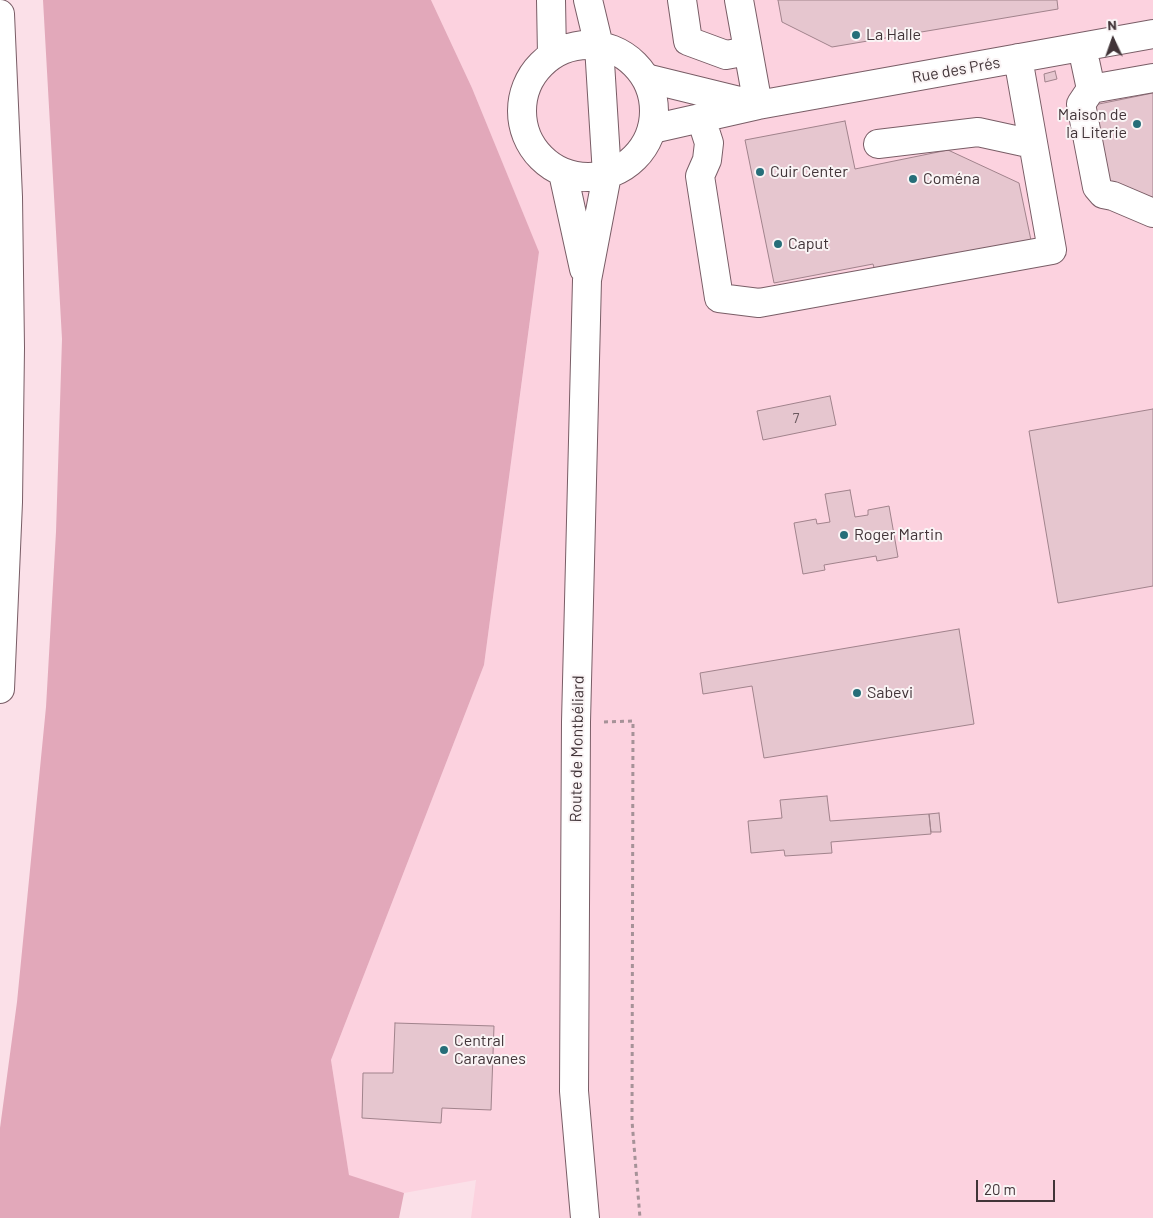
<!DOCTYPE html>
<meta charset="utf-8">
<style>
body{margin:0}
#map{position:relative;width:1153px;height:1218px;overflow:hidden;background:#fbe0e8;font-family:Barlow,sans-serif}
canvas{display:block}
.north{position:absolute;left:1088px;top:15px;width:50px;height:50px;-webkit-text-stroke:4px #faf4f5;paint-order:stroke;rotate:357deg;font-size:14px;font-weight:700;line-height:20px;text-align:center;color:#413438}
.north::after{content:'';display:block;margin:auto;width:18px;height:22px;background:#413438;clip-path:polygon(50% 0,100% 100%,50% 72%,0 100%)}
.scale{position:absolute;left:976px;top:1180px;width:79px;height:22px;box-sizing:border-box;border:2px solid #413438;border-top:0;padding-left:6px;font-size:15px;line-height:18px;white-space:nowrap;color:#413438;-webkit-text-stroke:4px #faf4f5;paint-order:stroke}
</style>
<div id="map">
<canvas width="1153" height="1218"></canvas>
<div class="north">N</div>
<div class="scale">20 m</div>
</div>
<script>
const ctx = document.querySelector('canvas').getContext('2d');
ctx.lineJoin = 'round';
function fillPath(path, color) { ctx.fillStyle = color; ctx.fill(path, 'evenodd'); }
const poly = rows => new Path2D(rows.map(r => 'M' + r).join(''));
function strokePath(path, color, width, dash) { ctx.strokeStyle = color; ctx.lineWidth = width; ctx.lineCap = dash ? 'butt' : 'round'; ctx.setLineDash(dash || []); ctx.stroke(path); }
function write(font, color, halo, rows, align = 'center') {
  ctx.font = font + ' Barlow,sans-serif'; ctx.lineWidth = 4; ctx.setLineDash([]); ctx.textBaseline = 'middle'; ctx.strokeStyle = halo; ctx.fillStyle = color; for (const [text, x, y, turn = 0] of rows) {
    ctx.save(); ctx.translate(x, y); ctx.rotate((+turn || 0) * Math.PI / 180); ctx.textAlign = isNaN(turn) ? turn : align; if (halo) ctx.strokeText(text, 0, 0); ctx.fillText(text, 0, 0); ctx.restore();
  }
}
fillPath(poly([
 [431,0,1153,0,1153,1218,471,1218,476,1180,404,1193,349,1176,331,1060,484,665,539,253,472,88]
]), '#fcd2df');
fillPath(poly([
 [43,0,431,0,472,88,539,252,484,665,331,1060,349,1175,404,1193,399,1218,0,1218,0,1128,17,1002,46,707,56,532,62,339]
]), '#e2a8ba');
const building = poly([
 [778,0,1057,0,1058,9,832,47,782,22,778,0],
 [1055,71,1057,79,1045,82,1044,74,1055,71],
 [1153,93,1153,202,1109,181,1094,105,1153,93],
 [845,121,855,169,948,150,1019,183,1032,245,876,275,873,264,774,283,745,140,845,121],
 [830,396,836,425,763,440,757,411,830,396],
 [1153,409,1153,586,1058,603,1029,431,1153,409],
 [850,490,855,517,868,515,868,510,889,506,898,557,877,561,876,556,824,565,825,570,803,574,794,523,816,519,817,524,830,522,825,494,850,490],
 [959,629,974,724,764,758,752,686,703,694,700,673,959,629],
 [827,796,830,821,929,814,931,834,831,842,832,853,785,856,784,850,751,853,748,821,782,818,780,800,827,796],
 [939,813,941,832,931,832,929,814,939,813],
 [395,1023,494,1026,491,1110,442,1108,441,1123,362,1118,363,1073,393,1073,395,1023]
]);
fillPath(building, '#e6c6cf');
strokePath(building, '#a1838c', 1);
const minor = poly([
 [682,0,688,41,726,55,748,51],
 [739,0,758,105],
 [599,46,607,175],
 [1082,47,1091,89,1153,78],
 [646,78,752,104],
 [1091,89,1081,104,1097,187,1103,194,1113,196,1153,213],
 [701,118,709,143,707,160,700,176,719,298,759,303,1052,250,1018,58],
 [652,129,758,105,1153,34],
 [878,144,978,132,1033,144]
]);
const major = poly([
 [551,0,552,55],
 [588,0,599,46],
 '522 111a66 66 0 1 1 132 0a66 66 0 1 1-132 0Z',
 [563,173,584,269],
 [585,1218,574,1091,576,722,587,280,607,175]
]);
const highway = poly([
 [0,14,8,197,10,348,8,502,0,689]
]);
strokePath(minor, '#795d66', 30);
strokePath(major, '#795d66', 30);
strokePath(highway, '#795d66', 30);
strokePath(poly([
 [604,722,633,721,632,1121,640,1218]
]), '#a69298', 3, [4, 4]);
strokePath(minor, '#fff', 28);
strokePath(major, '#fff', 28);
strokePath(highway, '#fff', 28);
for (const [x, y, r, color] of [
 [856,35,5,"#266e79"],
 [1137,124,5,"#266e79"],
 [760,172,5,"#266e79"],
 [913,179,5,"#266e79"],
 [778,244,5,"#266e79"],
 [844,535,5,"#266e79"],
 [857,693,5,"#266e79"],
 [444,1050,5,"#266e79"]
]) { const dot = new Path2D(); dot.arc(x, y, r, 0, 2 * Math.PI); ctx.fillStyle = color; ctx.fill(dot); strokePath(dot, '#faf4f5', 2); }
write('14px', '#6a585e', null, [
 ["7",796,418]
]);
write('16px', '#413438', '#faf4f5', [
 ["La Halle",866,35],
 ["Maison de",1127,115,"right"],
 ["la Literie",1127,133,"right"],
 ["Cuir Center",770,172],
 ["Coména",923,179],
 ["Caput",788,244],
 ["Roger Martin",854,535],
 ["Sabevi",867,693],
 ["Central",454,1041],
 ["Caravanes",454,1059]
], 'left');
write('16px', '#413438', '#faf4f5', [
 ["Rue des Prés",956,70,-10],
 ["Route de Montbéliard",577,749,-89]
]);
</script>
